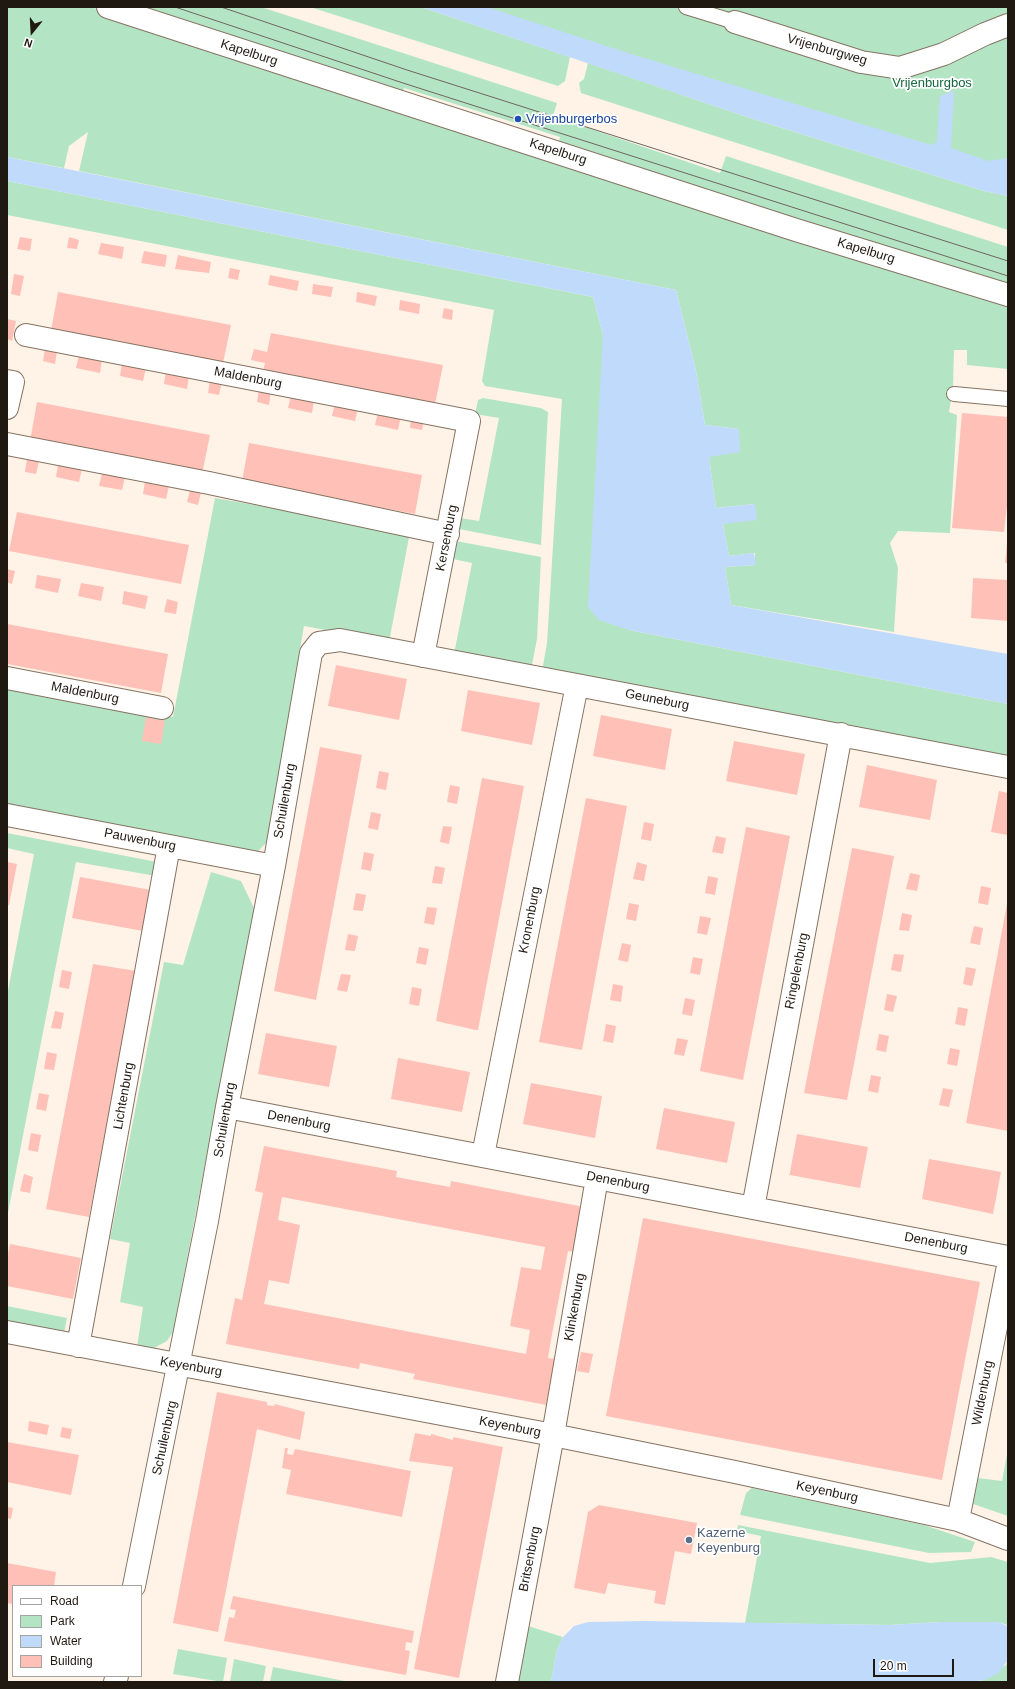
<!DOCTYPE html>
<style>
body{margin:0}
#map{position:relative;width:1015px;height:1689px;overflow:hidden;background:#fff3e7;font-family:Arial,sans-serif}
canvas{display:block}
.frame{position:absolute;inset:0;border:8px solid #201912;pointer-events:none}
.legend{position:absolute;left:12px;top:1585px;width:130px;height:92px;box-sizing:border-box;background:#fff;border:1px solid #a6a3a0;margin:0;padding:5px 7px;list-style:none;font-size:12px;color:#201912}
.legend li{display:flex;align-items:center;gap:8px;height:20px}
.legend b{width:20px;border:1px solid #a6a3a0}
.north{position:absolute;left:12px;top:12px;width:40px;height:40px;-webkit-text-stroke:3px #fff;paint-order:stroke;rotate:198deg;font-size:11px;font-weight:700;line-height:16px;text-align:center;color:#201912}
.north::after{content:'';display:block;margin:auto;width:14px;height:18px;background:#201912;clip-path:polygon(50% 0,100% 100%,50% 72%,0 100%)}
.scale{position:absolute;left:873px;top:1659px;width:81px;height:18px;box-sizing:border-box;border:2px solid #201912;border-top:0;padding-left:5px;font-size:12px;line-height:14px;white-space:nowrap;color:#201912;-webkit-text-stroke:3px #fff;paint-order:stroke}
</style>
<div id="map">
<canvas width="1015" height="1689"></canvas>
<div class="frame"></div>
<ul class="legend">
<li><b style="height:5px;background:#fff"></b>Road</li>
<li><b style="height:11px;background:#b3e5c5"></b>Park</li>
<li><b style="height:11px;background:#c0dafc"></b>Water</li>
<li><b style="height:11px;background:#ffc0b7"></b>Building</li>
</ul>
<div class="north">N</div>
<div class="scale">20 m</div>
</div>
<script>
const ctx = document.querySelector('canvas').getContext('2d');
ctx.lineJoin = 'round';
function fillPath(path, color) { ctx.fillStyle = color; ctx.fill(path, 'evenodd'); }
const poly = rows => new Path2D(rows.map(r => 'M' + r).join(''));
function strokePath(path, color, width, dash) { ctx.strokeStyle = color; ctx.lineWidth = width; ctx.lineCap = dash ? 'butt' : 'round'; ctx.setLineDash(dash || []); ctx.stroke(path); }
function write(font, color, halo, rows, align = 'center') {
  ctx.font = font + ' Arial,sans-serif'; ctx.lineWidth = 3.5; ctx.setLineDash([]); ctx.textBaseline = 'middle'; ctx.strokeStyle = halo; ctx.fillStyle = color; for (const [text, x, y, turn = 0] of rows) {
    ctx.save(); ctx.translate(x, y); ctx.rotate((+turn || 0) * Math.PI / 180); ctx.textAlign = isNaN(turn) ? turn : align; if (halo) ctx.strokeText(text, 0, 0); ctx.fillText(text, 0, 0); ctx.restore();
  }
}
fillPath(poly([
 [7,7,91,7,1008,300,1008,369,967,365,967,350,954,350,953,388,949,412,957,415,950,533,898,531,890,543,898,568,894,632,731,605,725,567,755,565,755,553,729,556,723,524,755,504,716,508,709,457,739,429,705,425,696,371,676,290,79,171,88,132,69,146,64,168,7,157],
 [125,7,261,7,557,103,553,116,720,173,726,156,1008,247,1008,289,558,145,560,137,404,88,402,95],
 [310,7,421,7,570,57,565,81,558,86],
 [446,7,1008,7,1008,183],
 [588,63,750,118,984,191,1008,196,1008,230,581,93,579,83,584,79],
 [7,181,593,297,603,335,629,630,1008,704,1008,760,542,671,547,643,562,399,485,386,482,381,494,310,7,215],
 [483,398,541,408,548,412,541,545,459,529,460,518,479,521,499,418,475,414,478,400],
 [215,498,410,532,389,642,304,626,267,842,258,851,247,855,7,811,7,682,173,717],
 [456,541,541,557,537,639,531,670,454,654,472,563,453,559],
 [7,833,157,862,156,876,76,862,7,1218,7,996,34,854,7,848],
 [211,872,241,881,254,908,173,1332,167,1341,154,1348,137,1347,143,1307,120,1302,130,1243,110,1239,164,962,183,965],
 [7,1306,67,1318,64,1333,7,1321],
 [1008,1449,1008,1516,973,1504,978,1478,1002,1481],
 [752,1488,924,1525,975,1542,971,1552,929,1553,740,1515,746,1493],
 [738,1525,930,1563,991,1557,1008,1562,1008,1628,1007,1625,999,1622,942,1622,889,1625,745,1623,761,1536,737,1531],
 [525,1625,563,1637,557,1650,551,1682,514,1682],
 [178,1649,227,1658,223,1682,173,1674],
 [234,1659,266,1666,263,1682,230,1682],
 [1008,1660,1008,1682,969,1682,984,1680,1006,1665],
 [273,1667,350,1682,270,1682]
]), '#b3e5c5');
fillPath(poly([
 [421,7,487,7,631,54,931,145,937,142,940,96,954,91,951,148,988,161,1008,158,1008,196,984,191,750,118],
 [7,157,676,290,696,371,705,425,739,429,740,452,709,457,716,508,755,504,757,520,723,524,729,556,754,553,756,565,725,567,731,605,1008,654,1008,704,629,630,599,620,588,607,603,335,593,297,7,181],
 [646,1621,889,1625,942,1622,999,1622,1007,1626,1008,1628,1008,1660,998,1674,984,1680,969,1682,551,1682,557,1650,563,1637,574,1626,588,1622]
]), '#c0dafc');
fillPath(poly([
 [20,237,32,239,30,251,17,249],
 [69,237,79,240,77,249,67,248],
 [101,243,124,247,122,259,98,254],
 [144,251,167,255,165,267,141,263],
 [178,255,211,262,209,273,175,269],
 [230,268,240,270,238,280,228,278],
 [14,274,24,276,20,296,11,294],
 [270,275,299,281,297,291,268,285],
 [313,284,333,287,331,297,312,294],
 [58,292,231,325,223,363,51,331],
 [357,292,377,296,375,306,356,302],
 [400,300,420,304,419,314,399,310],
 [444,308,453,310,452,320,442,318],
 [7,319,16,321,12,341,7,339],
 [271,333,443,365,435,404,263,371,265,363,251,360,254,349,267,352],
 [45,349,57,351,55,364,43,361],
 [79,355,102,359,100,373,76,368],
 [122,363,146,368,143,381,120,376],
 [166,371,189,376,187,389,164,384],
 [210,380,222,382,219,395,208,393],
 [259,389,271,391,269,405,257,402],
 [291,395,314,400,312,413,288,408],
 [37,402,210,435,202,474,30,441],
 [335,403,358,408,355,421,332,416],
 [378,412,401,416,398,430,375,425],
 [962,413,1008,417,1008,497,1004,532,952,528],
 [411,418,424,421,422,430,410,428],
 [249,443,422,475,415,514,242,481],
 [27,459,39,461,36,474,25,472],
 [58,465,82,469,79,482,56,477],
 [102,473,125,477,122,490,99,486],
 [145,481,169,486,166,499,143,494],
 [190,490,201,492,198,505,187,502],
 [17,512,189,545,181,584,9,551],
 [1007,543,1008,543,1008,563,1005,563],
 [7,569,15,571,12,584,7,582],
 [37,575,61,579,58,593,35,588],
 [973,578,1008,580,1008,621,971,618],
 [81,583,104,587,101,601,78,596],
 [124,591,148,596,145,609,122,604],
 [167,599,178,602,176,614,164,612],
 [7,624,168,654,161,693,7,664],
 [336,665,407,679,399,720,328,706],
 [468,690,540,703,532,745,461,731],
 [601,715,672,729,665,770,593,756],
 [146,717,165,721,161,744,142,741],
 [734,741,805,754,797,795,726,781],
 [320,747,362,755,316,1000,274,991],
 [867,765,937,780,930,820,859,807],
 [379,771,389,773,386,790,376,788],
 [482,778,524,786,478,1030,476,1030,436,1021],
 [450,785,460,787,457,804,447,802],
 [999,791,1008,793,1008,835,991,832],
 [586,798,627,806,582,1050,539,1042],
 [371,812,381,814,378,830,368,828],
 [644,822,654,824,651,841,641,839],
 [443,826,452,827,449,844,440,842],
 [746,827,790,836,743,1080,700,1071],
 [716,836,726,838,723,854,712,852],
 [852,848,894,856,847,1100,804,1093],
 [364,852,374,854,371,871,361,869],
 [7,862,17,864,9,905,7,905],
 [637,862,647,865,644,881,633,879],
 [435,866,445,868,442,884,432,883],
 [910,873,920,875,917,891,906,889],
 [708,876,718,878,715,895,705,893],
 [80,877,151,890,143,931,72,918],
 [981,886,991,888,988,905,978,903],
 [356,893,366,895,363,911,353,910],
 [629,903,639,905,636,921,626,919],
 [1007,904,1008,905,1008,1131,966,1123],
 [427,907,437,908,434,925,424,923],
 [902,913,912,915,909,931,899,930],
 [700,916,711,918,707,935,697,933],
 [974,926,983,928,980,945,970,943],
 [348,934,358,936,355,951,345,950],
 [622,943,631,945,628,962,618,960],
 [419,947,429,949,426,965,416,963],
 [894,954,904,955,901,972,891,970],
 [693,957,703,959,700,975,690,973],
 [93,964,136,971,89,1217,46,1209],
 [966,967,976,969,972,986,963,984],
 [62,970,72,972,69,989,59,987],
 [341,974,351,975,347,992,337,990],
 [613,984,623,986,621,1002,610,1000],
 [412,987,422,989,419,1006,409,1004],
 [887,994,897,996,893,1012,884,1010],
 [685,998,695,1000,692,1016,682,1014],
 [958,1007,968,1009,965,1026,955,1024],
 [55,1011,64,1013,61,1029,51,1028],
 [606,1024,616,1026,613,1043,603,1041],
 [266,1033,337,1046,329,1087,258,1074],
 [879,1034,889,1036,886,1052,876,1050],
 [677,1038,688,1040,684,1056,674,1054],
 [950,1048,960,1050,957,1066,947,1064],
 [47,1052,57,1054,54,1070,44,1069],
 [398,1058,470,1072,462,1112,391,1099],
 [871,1075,881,1077,878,1093,868,1091],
 [531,1083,602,1096,595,1138,523,1124],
 [943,1088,953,1090,949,1107,939,1105],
 [39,1093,49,1095,46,1111,36,1109],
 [664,1108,735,1122,727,1163,656,1149],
 [31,1133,41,1135,38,1152,28,1150],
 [797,1134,868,1147,860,1188,790,1175,789,1178],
 [264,1146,397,1171,396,1177,450,1187,451,1181,584,1207,575,1252,568,1251,552,1334,548,1358,555,1359,546,1405,413,1379,415,1374,360,1363,359,1369,226,1344,235,1298,242,1300,263,1193,255,1191],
 [282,1197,545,1247,541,1270,521,1267,510,1326,530,1330,526,1354,264,1304,269,1280,289,1284,300,1225,278,1220],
 [929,1159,1001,1172,993,1214,922,1199],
 [24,1174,33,1177,30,1193,20,1191],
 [643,1218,980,1282,942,1480,606,1416],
 [10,1244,81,1258,73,1299,7,1286,7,1258],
 [581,1352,593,1354,589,1373,577,1371],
 [217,1392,267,1402,267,1405,274,1406,275,1404,305,1412,300,1440,257,1429,218,1632,173,1623],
 [29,1421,49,1425,47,1435,28,1431],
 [62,1427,72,1429,70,1439,60,1437],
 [415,1433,431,1436,431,1434,453,1440,453,1437,503,1447,459,1678,414,1669,453,1467,409,1461],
 [7,1442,79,1455,71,1495,7,1482],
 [285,1448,288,1448,287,1454,293,1455,295,1449,411,1471,402,1517,286,1494,291,1470,282,1468],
 [599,1505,697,1523,691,1554,675,1551,665,1605,654,1603,656,1591,608,1583,605,1594,574,1588,588,1512],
 [7,1507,13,1508,11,1519,7,1518],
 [7,1563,56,1572,54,1586,13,1586,13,1604,7,1603],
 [233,1596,414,1631,412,1643,406,1642,405,1650,410,1651,406,1675,224,1641,229,1617,234,1618,236,1610,230,1609]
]), '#ffc0b7');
const lane = poly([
 [686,7,735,22],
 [954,394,1008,399]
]);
const street = poly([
 [108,7,796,230,1008,295],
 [735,22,861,62,900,68,944,54,985,34,1008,25],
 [26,335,469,421,423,656],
 [7,381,13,382,7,408],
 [7,444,209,483,448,534],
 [7,678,162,708],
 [7,815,274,866],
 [227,1107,1008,1257],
 [483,1155,577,685],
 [753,1208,841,734],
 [7,1332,553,1435,735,1472,958,1520,1008,1539],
 [78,1346,169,846],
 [958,1520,1008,1266],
 [134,1586,207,1221,227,1107,274,866,311,653,319,643,340,640,1008,767],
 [115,1682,117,1676],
 [507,1682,553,1435,597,1178]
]);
strokePath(lane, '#867362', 16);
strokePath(street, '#867362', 24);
strokePath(lane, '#fff', 14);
strokePath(street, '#fff', 22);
strokePath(poly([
 [175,7,403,83,1008,276],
 [221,7,407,70,1008,261]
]), '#6f665d', 1);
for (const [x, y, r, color] of [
 [518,119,4,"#1a4fb4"],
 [689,1540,4,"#5c6f8a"]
]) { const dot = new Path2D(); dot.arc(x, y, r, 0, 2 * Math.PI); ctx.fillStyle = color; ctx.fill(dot); strokePath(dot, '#fff', 1.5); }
write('13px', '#201912', '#fff', [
 ["Vrijenburgweg",827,50,16],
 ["Kapelburg",249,53,18],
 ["Kapelburg",558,152,18],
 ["Kapelburg",866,251,17],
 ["Maldenburg",248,378,11],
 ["Kersenburg",447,538,-79],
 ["Maldenburg",85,693,11],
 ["Geuneburg",657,700,11],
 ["Schuilenburg",285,801,-80],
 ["Pauwenburg",140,840,11],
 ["Kronenburg",530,920,-79],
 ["Ringelenburg",797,971,-79],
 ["Lichtenburg",124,1096,-80],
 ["Schuilenburg",225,1120,-80],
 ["Denenburg",299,1121,11],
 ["Denenburg",618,1182,11],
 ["Denenburg",936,1243,11],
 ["Klinkenburg",575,1307,-80],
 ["Keyenburg",191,1367,10],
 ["Wildenburg",983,1393,-79],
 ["Keyenburg",510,1427,11],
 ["Schuilenburg",165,1438,-78],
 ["Keyenburg",827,1492,12],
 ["Britsenburg",530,1559,-79]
]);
write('13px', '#17663f', '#fff', [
 ["Vrijenburgbos",932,83]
]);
write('13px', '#164399', '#fff', [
 ["Vrijenburgerbos",526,119]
], 'left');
write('13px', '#4e5e75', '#fff', [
 ["Kazerne",697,1533],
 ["Keyenburg",697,1548]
], 'left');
</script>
